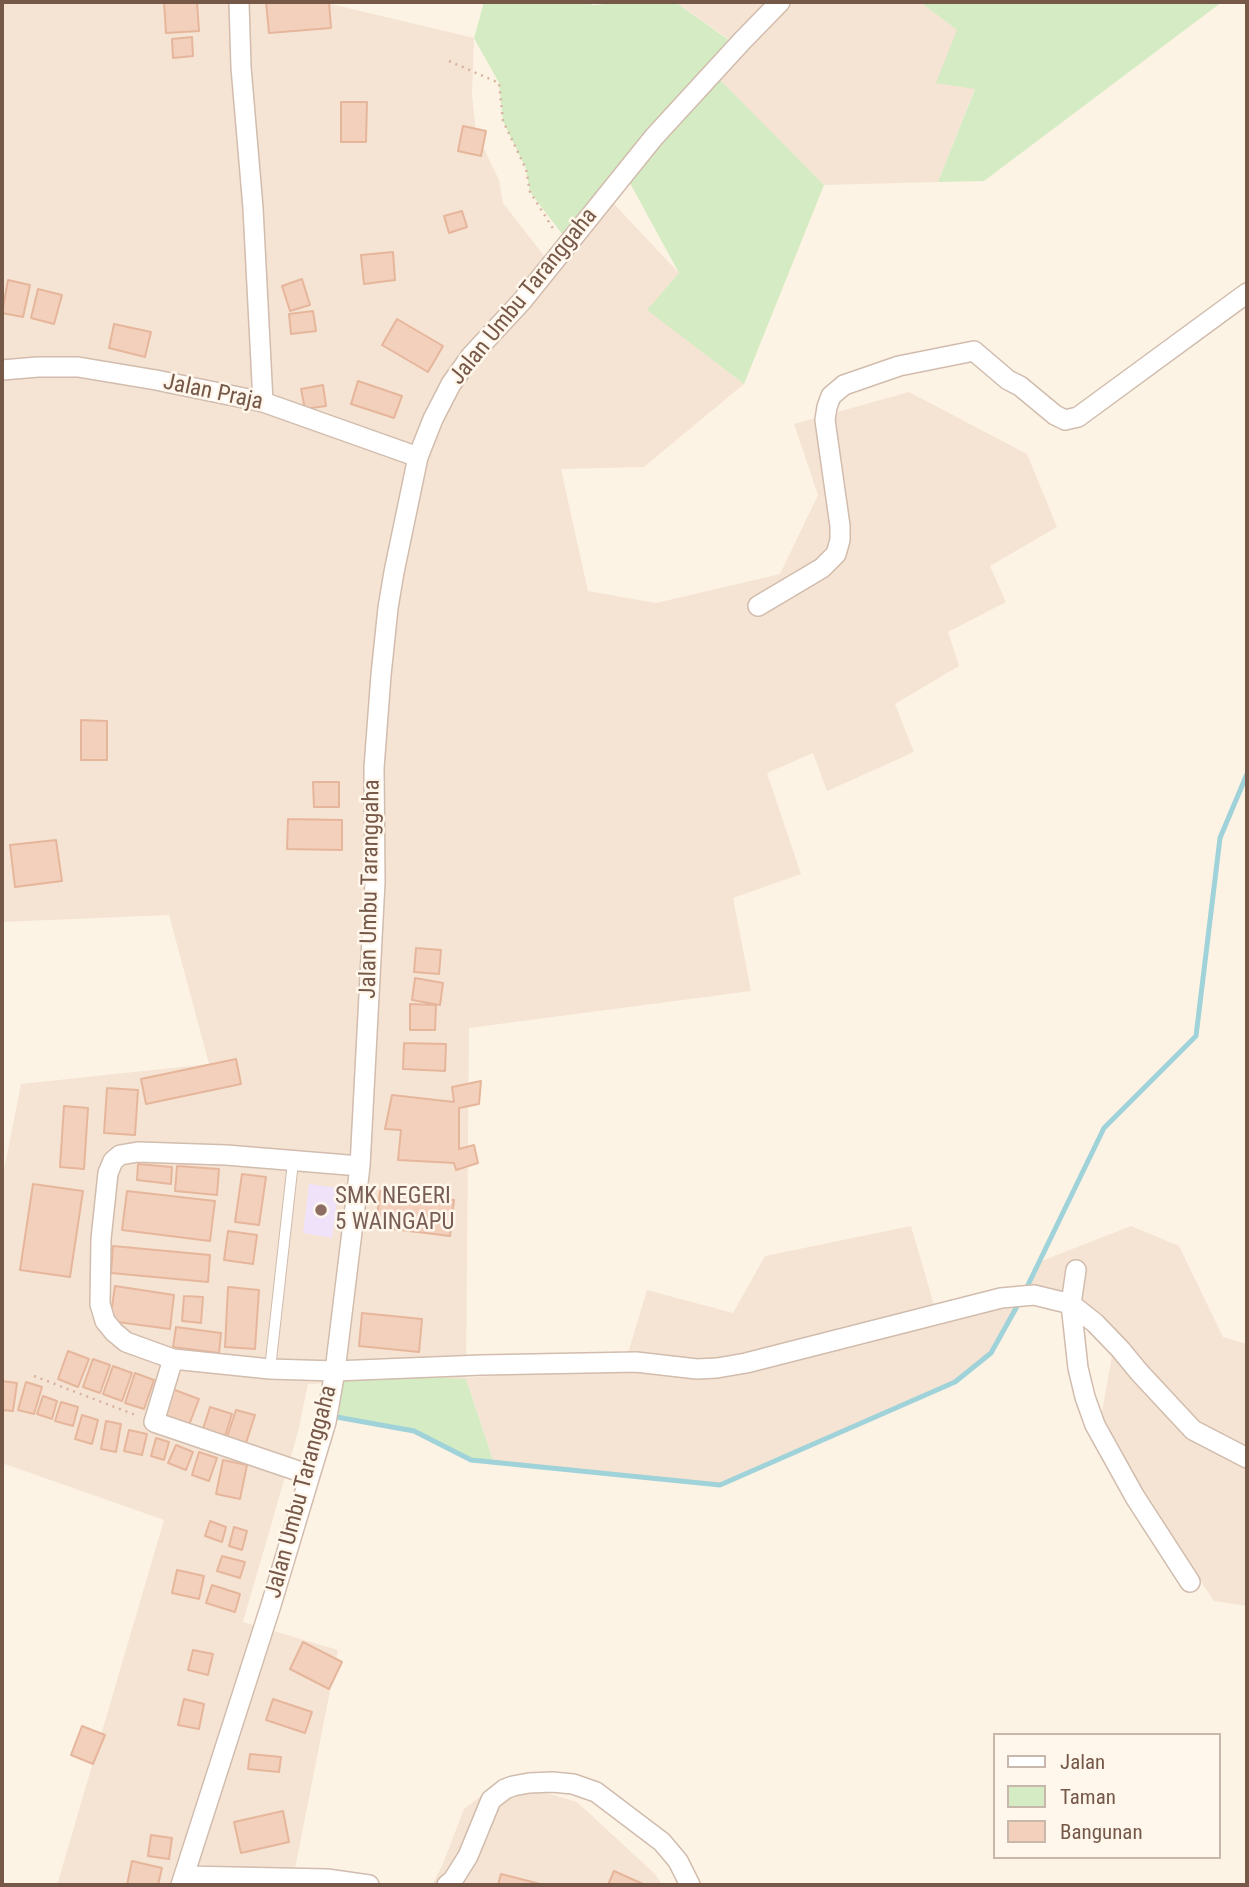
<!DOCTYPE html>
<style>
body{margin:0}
#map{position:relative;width:1249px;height:1887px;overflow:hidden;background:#fdf3e5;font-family:"Roboto Condensed",sans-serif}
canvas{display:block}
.frame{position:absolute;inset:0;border:4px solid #765849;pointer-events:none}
.legend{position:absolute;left:993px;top:1733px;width:228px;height:126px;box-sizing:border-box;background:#fff7ec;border:2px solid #c8b7ab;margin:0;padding:9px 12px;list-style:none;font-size:21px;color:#765849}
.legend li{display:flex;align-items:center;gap:14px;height:35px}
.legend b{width:35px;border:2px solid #c8b7ab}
</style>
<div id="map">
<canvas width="1249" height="1887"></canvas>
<div class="frame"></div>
<ul class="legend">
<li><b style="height:9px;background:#fff"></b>Jalan</li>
<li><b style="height:19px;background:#d4ebc3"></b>Taman</li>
<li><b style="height:19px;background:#f3d0bc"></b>Bangunan</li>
</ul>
</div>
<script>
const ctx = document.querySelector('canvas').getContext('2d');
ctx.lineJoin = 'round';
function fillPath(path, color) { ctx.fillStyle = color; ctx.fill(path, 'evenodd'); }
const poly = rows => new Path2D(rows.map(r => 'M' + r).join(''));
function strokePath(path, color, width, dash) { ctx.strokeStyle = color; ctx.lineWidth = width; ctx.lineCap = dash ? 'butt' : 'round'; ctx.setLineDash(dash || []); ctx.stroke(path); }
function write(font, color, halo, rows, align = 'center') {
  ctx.font = font + ' "Roboto Condensed",sans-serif'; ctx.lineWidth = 5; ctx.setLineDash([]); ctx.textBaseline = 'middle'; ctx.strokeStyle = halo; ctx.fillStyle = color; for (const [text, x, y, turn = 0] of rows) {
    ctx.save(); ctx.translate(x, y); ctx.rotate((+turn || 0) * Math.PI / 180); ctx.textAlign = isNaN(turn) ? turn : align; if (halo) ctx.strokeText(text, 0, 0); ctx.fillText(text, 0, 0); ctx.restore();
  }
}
fillPath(poly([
 [2,2,331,2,331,4,474,38,472,94,476,132,499,180,503,203,545,257,600,189,679,273,648,310,744,384,644,467,561,469,588,591,656,603,780,574,818,495,794,424,909,392,1027,454,1057,527,990,566,1006,602,948,632,959,666,895,704,914,752,827,791,813,753,767,773,801,874,733,898,751,991,469,1028,466,1378,625,1363,647,1290,733,1313,765,1256,911,1226,937,1315,1021,1299,1039,1262,1131,1226,1179,1246,1223,1337,1247,1344,1247,1606,1214,1601,1099,1429,1114,1344,1068,1308,1021,1299,991,1353,955,1382,720,1485,494,1463,466,1379,308,1384,298,1432,243,1622,338,1650,293,1879,321,1885,57,1885,164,1520,2,1463,2,1180,21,1084,209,1064,169,915,2,922],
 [675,2,920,2,957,30,975,88,938,182,824,185,715,76,740,47],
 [537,1790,577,1802,655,1874,662,1885,432,1885,442,1866,464,1809,486,1792]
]), '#f5e4d3');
fillPath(poly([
 [309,1184,339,1188,332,1238,303,1233]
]), '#f0e2f9');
fillPath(poly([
 [484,2,591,2,592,5,633,2,675,2,740,48,716,76,824,185,744,384,647,310,679,273,625,174,569,243,530,192,526,169,503,121,499,83,474,38],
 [920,2,1222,2,984,181,938,182,975,89,936,83,957,30],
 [334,1373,466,1379,494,1463,471,1460,414,1431,328,1416]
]), '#d4ebc3');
strokePath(poly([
 [1026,1289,1104,1128,1196,1036,1220,838,1247,774],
 [331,1416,414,1431,471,1460,720,1485,955,1382,991,1353,1020,1301]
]), '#9fd2d9', 5);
const building = poly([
 [164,2,197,2,199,31,166,33,164,2],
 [266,2,329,2,331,28,269,33,266,2],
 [192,37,193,56,173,58,172,39,192,37],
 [341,102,367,102,366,142,341,142,341,102],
 [463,126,486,131,481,156,458,151,463,126],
 [462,211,467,227,449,233,444,216,462,211],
 [393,252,395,280,364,284,361,255,393,252],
 [302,279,310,305,290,311,282,286,302,279],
 [8,280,30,285,23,317,2,313,8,280],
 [38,289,62,295,54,324,31,318,38,289],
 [313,311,316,331,291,334,289,314,313,311],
 [397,319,443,346,428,372,382,345,397,319],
 [114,324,151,332,145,357,109,348,114,324],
 [358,381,402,396,394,418,351,404,358,381],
 [323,385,326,406,305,409,301,389,323,385],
 [81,720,107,721,107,760,81,760,81,720],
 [313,782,339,782,339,807,314,807,313,782],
 [288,819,342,820,342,850,287,849,288,819],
 [56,840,62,881,15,887,10,845,56,840],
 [416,948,441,950,439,974,414,972,416,948],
 [415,978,443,983,440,1005,412,1000,415,978],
 [410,1004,436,1005,435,1030,410,1030,410,1004],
 [404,1043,446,1044,445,1071,403,1069,404,1043],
 [236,1059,241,1084,146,1104,141,1079,236,1059],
 [481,1081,479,1104,459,1108,459,1149,474,1145,478,1163,456,1170,454,1163,398,1160,401,1130,385,1129,392,1095,454,1102,452,1087,481,1081],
 [107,1088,138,1090,135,1135,104,1133,107,1088],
 [64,1106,88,1108,84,1169,60,1167,64,1106],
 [138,1164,172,1167,171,1184,137,1180,138,1164],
 [177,1166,219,1169,217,1195,175,1191,177,1166],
 [242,1174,266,1177,259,1225,235,1222,242,1174],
 [33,1184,83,1191,70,1277,20,1270,33,1184],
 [127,1191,215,1201,210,1241,122,1230,127,1191],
 [380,1191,454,1200,450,1236,376,1227,380,1191],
 [228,1231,257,1235,253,1264,224,1260,228,1231],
 [113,1246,210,1255,208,1282,111,1273,113,1246],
 [115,1286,174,1295,170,1329,110,1321,115,1286],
 [228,1287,259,1290,255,1349,225,1347,228,1287],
 [184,1296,203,1297,201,1323,182,1321,184,1296],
 [362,1313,422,1319,419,1352,359,1346,362,1313],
 [176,1327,221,1333,219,1353,173,1347,176,1327],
 [68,1351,89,1359,78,1387,58,1379,68,1351],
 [93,1359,110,1365,100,1393,83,1387,93,1359],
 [113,1366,132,1373,122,1401,103,1394,113,1366],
 [135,1373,154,1380,144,1409,125,1403,135,1373],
 [2,1381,17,1383,13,1411,2,1410,2,1381],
 [26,1382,42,1387,34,1414,18,1410,26,1382],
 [172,1389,199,1399,189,1425,162,1414,172,1389],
 [43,1396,57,1401,52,1419,37,1414,43,1396],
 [61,1402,78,1407,73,1426,55,1421,61,1402],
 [210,1407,232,1414,225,1436,203,1429,210,1407],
 [236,1410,255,1415,246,1443,227,1437,236,1410],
 [82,1415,98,1420,92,1444,75,1439,82,1415],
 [106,1421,121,1424,116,1452,101,1449,106,1421],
 [129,1430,147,1434,142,1455,124,1451,129,1430],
 [156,1438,169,1442,164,1460,151,1456,156,1438],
 [176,1445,193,1452,186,1470,168,1463,176,1445],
 [199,1452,217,1458,209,1481,192,1475,199,1452],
 [223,1460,247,1465,240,1499,216,1494,223,1460],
 [210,1521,226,1527,222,1542,205,1536,210,1521],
 [234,1527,247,1531,242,1550,229,1546,234,1527],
 [222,1556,245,1562,240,1578,217,1571,222,1556],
 [177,1570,204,1576,199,1599,172,1593,177,1570],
 [212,1585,240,1594,235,1612,206,1603,212,1585],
 [303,1642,342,1662,329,1689,290,1669,303,1642],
 [193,1650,213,1654,208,1675,188,1670,193,1650],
 [184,1699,204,1704,199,1729,178,1725,184,1699],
 [273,1699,312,1712,305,1733,266,1720,273,1699],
 [82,1726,105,1735,93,1764,71,1755,82,1726],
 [250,1754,281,1757,279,1772,248,1769,250,1754],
 [283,1811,289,1842,241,1853,234,1822,283,1811],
 [151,1835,172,1838,169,1859,148,1856,151,1835],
 [132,1861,162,1868,158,1885,127,1885,132,1861],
 [614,1871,643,1884,642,1885,608,1885,614,1871],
 [501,1874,544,1885,498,1885,501,1874]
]);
fillPath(building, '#f3d0bc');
strokePath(building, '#e6b69c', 2);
const service = poly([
 [270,1369,293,1162]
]);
const minor = poly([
 [239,2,241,67,253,208,263,402],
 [2,370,38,367,78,367,156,380,263,402,418,457],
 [758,606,822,568,836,554,840,540,840,526,825,420,827,407,831,396,844,385,899,366,974,351,1008,380,1020,386,1055,415,1065,420,1078,417,1247,293],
 [360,1166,226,1155,138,1152,120,1155,113,1161,108,1173,101,1239,100,1304,105,1321,114,1332,126,1342,173,1359,270,1369,335,1371,482,1365,636,1362,697,1369,717,1368,746,1363,1001,1298,1034,1295,1071,1304,1095,1323,1121,1350,1139,1372,1193,1430,1247,1458],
 [1076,1270,1071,1304,1078,1368,1085,1397,1095,1425,1135,1497,1190,1582],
 [173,1359,154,1422,310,1475],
 [185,1876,327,1879,369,1885],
 [181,1885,271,1605,310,1475,326,1422,335,1371,360,1166,375,882,374,768,381,675,388,608,394,572,418,457,433,419,451,384,471,356,522,301,654,137,743,40,780,2],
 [447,1885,453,1880,468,1856,491,1800,505,1789,513,1786,529,1783,552,1782,573,1784,596,1792,662,1842,678,1861,690,1885]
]);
strokePath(service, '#d1bcad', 12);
strokePath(minor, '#d1bcad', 22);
strokePath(poly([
 [449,61,499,83,503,121,526,169,530,192,554,230],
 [34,1376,138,1416]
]), '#d8b39f', 2.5, [2, 5]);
strokePath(service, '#fff', 10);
strokePath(minor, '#fff', 19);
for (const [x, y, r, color] of [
 [321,1210,7,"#8d6e63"]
]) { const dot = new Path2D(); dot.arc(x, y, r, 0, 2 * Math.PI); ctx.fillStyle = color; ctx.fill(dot); strokePath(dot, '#fff7ec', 2.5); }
write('23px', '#765849', '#fff7ec', [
 ["Jalan Umbu Taranggaha",524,297,-51],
 ["Jalan Praja",213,393,12],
 ["Jalan Umbu Taranggaha",371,889,-89],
 ["Jalan Umbu Taranggaha",302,1492,-75]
]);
write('23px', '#785e54', '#fff7ec', [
 ["SMK NEGERI",335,1197],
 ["5 WAINGAPU",335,1223]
], 'left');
</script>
